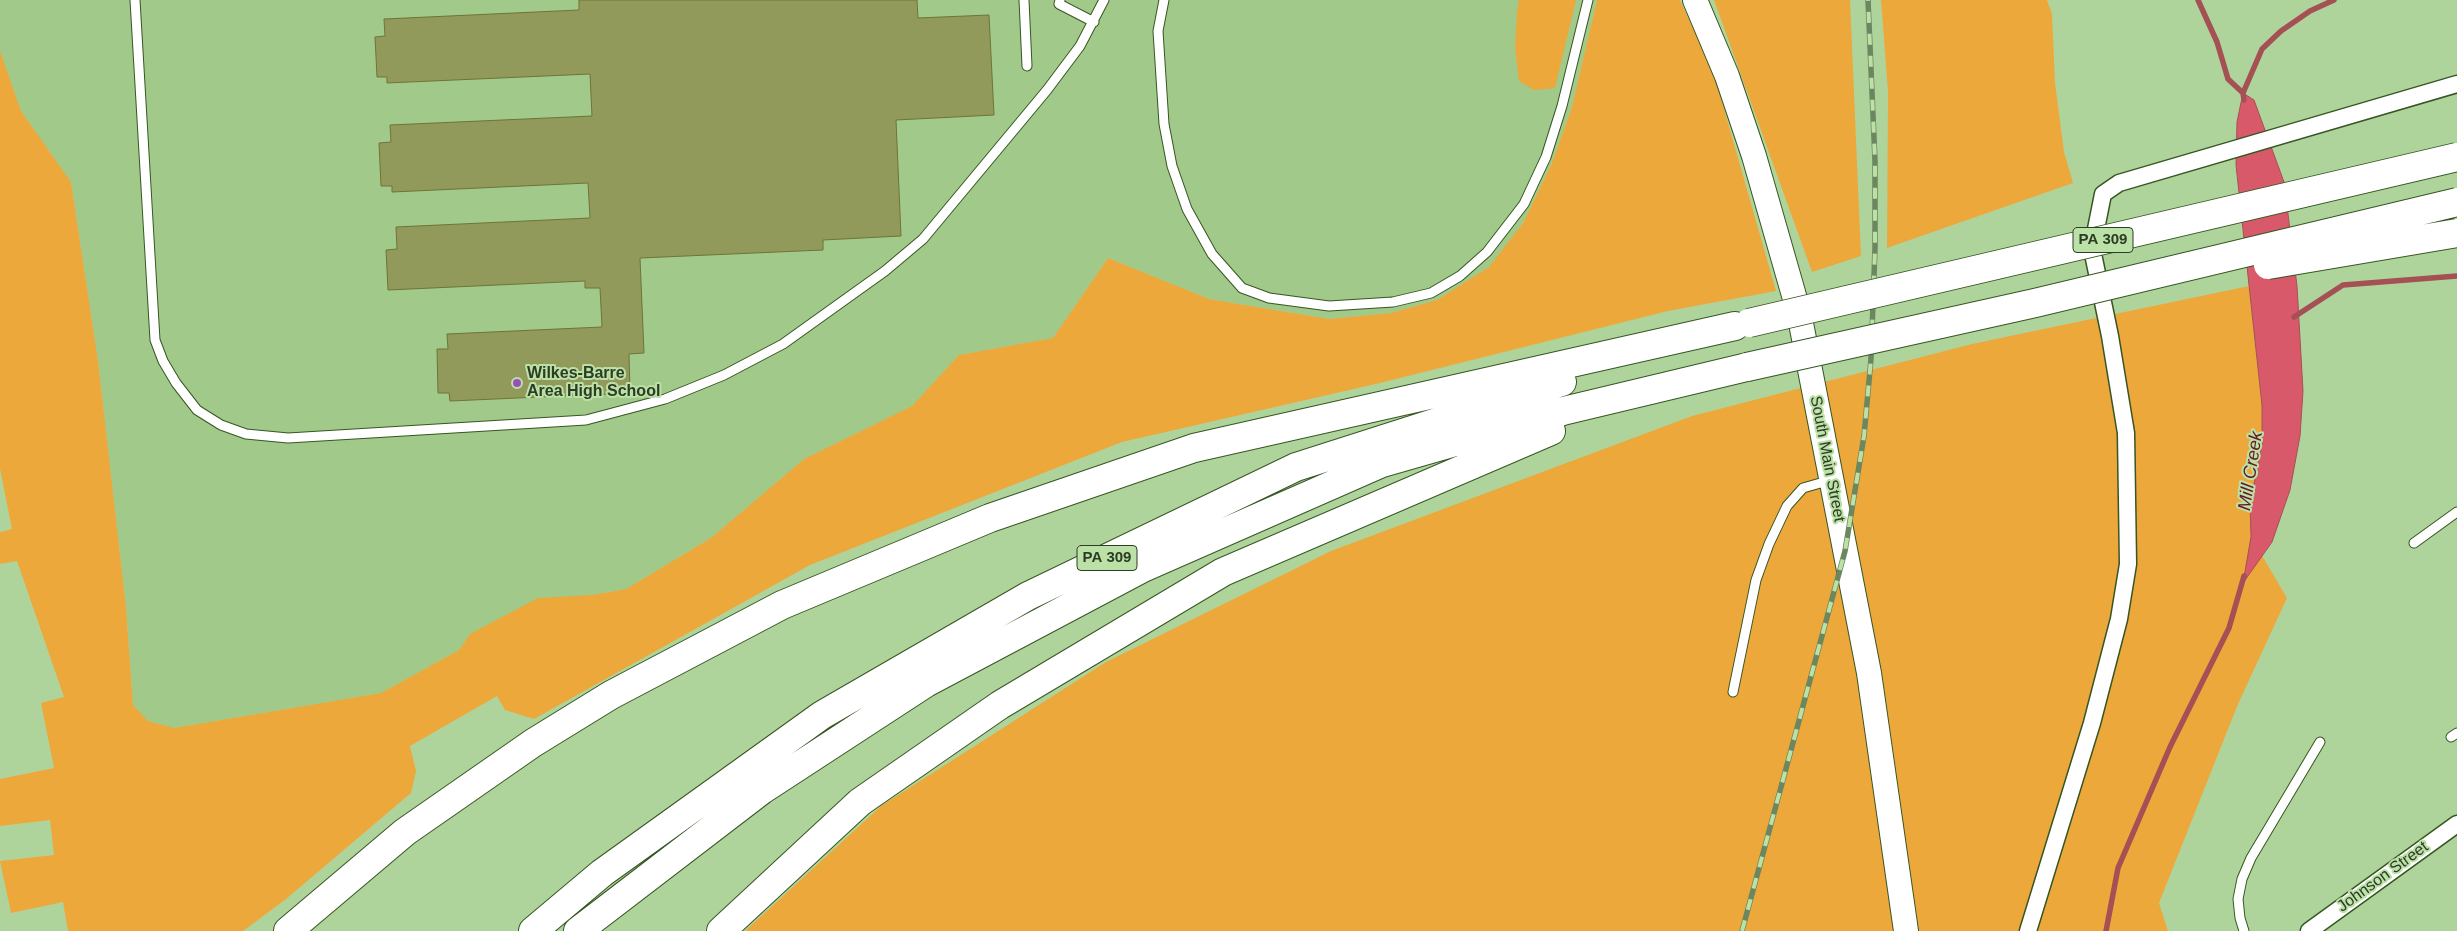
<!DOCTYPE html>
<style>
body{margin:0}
canvas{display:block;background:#afd49b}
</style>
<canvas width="2457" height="931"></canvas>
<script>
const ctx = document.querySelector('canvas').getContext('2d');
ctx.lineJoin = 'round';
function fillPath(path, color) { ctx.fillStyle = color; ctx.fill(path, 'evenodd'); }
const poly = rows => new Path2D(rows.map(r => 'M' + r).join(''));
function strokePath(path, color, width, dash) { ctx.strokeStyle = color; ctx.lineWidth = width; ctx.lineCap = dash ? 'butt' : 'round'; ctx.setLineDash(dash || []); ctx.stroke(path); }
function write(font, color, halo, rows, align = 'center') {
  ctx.font = font + ' Helvetica,sans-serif'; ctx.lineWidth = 4; ctx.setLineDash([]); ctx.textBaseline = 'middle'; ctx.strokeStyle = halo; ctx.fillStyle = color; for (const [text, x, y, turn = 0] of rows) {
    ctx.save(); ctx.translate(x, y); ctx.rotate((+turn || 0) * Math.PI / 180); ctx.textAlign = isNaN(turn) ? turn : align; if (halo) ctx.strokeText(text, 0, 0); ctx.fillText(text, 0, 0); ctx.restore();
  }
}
fillPath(poly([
 [0,0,1597,0,1572,107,1552,163,1523,223,1489,267,1437,300,1391,313,1329,319,1209,299,1108,258,1053,338,959,355,912,406,804,459,711,538,626,589,592,595,470,634,459,650,381,693,174,728,148,721,133,705,126,607,98,361,71,182,21,111,0,51]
]), '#a1c98a');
fillPath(poly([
 [1519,0,1576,0,1555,88,1534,90,1519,81,1515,48,1517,11],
 [1597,0,1680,0,1714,74,1776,291,1668,311,1380,383,1122,442,810,565,534,719,505,710,497,696,410,746,416,771,411,793,286,899,243,931,68,931,63,902,11,913,0,861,54,855,50,820,0,826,0,779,54,768,41,703,64,697,17,561,0,564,0,532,12,529,0,469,0,51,21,111,71,182,98,361,126,607,133,705,148,721,174,728,381,693,459,650,470,634,538,598,592,595,626,589,711,538,804,459,912,406,959,355,1053,338,1108,258,1209,299,1329,319,1391,313,1437,300,1489,267,1523,223,1552,163,1572,107],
 [1714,0,1850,0,1861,256,1812,272],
 [1881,0,2047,0,2052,14,2055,83,2064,152,2073,183,1887,248,1888,92],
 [2249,286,2262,405,2262,444,2250,504,2251,537,2287,598,2238,704,2159,903,2168,931,745,931,881,806,1106,662,1331,551,1692,416,1972,344]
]), '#eca83b');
const water = poly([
 [2243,93,2254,100,2284,182,2297,286,2303,391,2300,436,2290,490,2272,542,2243,583,2251,537,2250,504,2262,444,2262,405,2236,165,2237,122,2243,93]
]);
fillPath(water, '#d8596a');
strokePath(water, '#a55055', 1);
strokePath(poly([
 [2198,0,2217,42,2228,79,2243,93,2244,100],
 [2243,93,2262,49,2281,31,2310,11,2334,0],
 [2294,317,2343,285,2457,276],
 [2106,931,2118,868,2170,747,2229,628,2244,576]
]), '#a55055', 5.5);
const building = poly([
 [579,0,917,0,918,18,989,15,994,115,896,120,901,236,823,240,823,250,640,258,644,353,629,354,630,393,450,401,449,393,438,393,437,349,448,349,447,334,602,327,600,288,585,288,585,281,388,290,386,250,397,249,396,227,590,218,588,183,392,192,392,186,381,186,379,143,391,142,390,125,592,116,590,74,387,83,387,77,377,77,375,37,385,36,384,19,579,10,579,0]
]);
fillPath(building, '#929a5b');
strokePath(building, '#6e7536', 1);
const service = poly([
 [135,0,155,340,163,361,176,383,197,410,221,425,246,434,288,438,586,420,665,399,724,375,783,344,885,271,923,239,1047,90,1080,46,1104,0],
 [1024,0,1027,66],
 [1060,0,1059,4,1094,22],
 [1164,0,1158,31,1164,124,1172,166,1187,209,1212,254,1242,288,1269,298,1329,306,1393,302,1431,293,1460,276,1487,252,1524,204,1546,157,1562,106,1588,0],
 [2414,543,2457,512],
 [1733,692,1756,580,1769,544,1787,506,1803,488,1831,480],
 [2451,737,2457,733],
 [2244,931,2240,918,2238,899,2242,879,2251,858,2320,742]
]);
const minor = poly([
 [2028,931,2092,723,2119,619,2128,564,2126,433,2110,336,2092,249,2103,194,2119,183,2457,84],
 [2309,931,2457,824]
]);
const secondary = poly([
 [1695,0,1727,76,1754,156,1799,313,1869,673,1906,931]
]);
const motorway = poly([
 [288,931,405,832,533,743,611,695,782,605,990,518,1194,448,1735,326],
 [533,931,602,873,822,715,1028,596,1296,467,1562,382],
 [578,931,762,790,926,683,1143,568,1382,463,1563,411,1747,367],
 [721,931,860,802,1000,705,1223,572,1551,431]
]);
strokePath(service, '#375623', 11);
strokePath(minor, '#375623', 19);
strokePath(secondary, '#375623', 26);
strokePath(motorway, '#375623', 30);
strokePath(service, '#fff', 9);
strokePath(minor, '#fff', 16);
strokePath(secondary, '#fff', 24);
strokePath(motorway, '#fff', 28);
const rail = poly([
 [1742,931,1845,551,1864,436,1871,359,1875,248,1875,161,1868,0]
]);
strokePath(rail, '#6c865f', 5.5);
strokePath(rail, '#bbe1a7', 4, [11]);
const motorwayBridge = poly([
 [2268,265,2457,233],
 [1749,323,2457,157],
 [1747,367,2035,303,2457,202]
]);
strokePath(motorwayBridge, '#375623', 30, []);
strokePath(motorwayBridge, '#fff', 28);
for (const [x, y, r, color] of [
 [517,383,5,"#9c4dbd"]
]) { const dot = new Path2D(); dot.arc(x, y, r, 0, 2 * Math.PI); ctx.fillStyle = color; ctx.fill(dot); strokePath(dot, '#bbe1a7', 2); }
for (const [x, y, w] of [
 [2103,240,60],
 [1107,558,60]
]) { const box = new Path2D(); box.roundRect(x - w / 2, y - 12.5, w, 25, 4); ctx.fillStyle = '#bbe1a7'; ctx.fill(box); strokePath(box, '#2d3c25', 1); }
write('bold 15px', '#2d3c25', null, [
 ["PA 309",2103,240],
 ["PA 309",1107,558]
]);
write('bold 16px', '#2d3c25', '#bbe1a7', [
 ["Wilkes-Barre",527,374],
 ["Area High School",527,392]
], 'left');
write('16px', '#2d3c25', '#bbe1a7', [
 ["South Main Street",1827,459,79],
 ["Johnson Street",2383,877,-36]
]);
write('italic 18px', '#681726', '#bbe1a7', [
 ["Mill Creek",2251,471,-81]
]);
</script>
